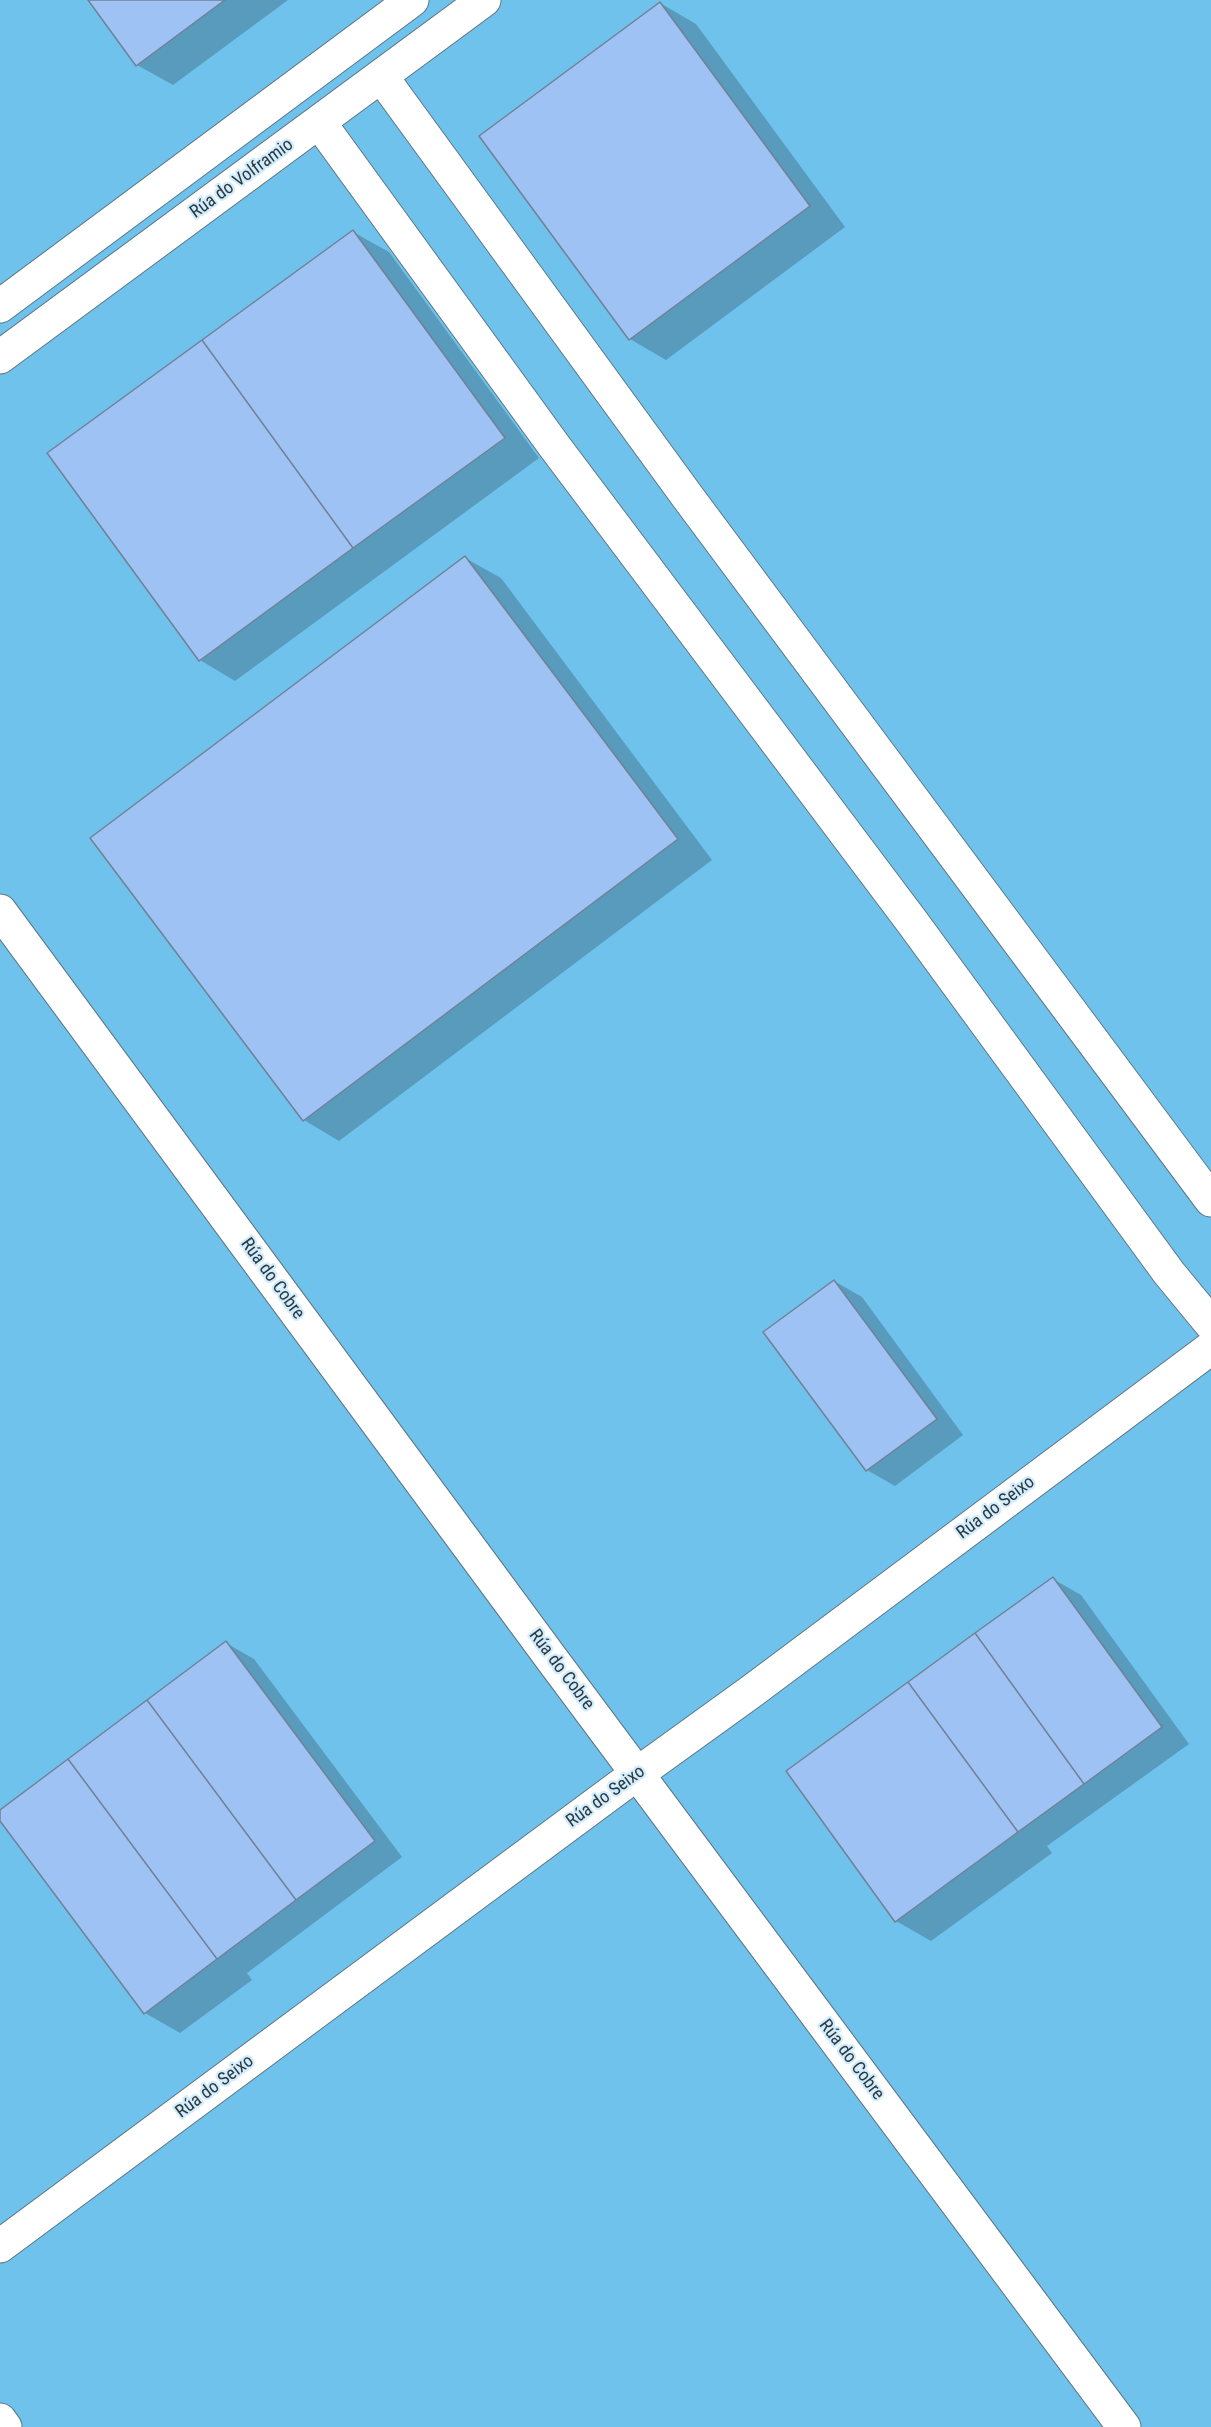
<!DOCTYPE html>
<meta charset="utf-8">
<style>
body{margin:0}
canvas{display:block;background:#d1edfd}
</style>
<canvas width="1211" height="2427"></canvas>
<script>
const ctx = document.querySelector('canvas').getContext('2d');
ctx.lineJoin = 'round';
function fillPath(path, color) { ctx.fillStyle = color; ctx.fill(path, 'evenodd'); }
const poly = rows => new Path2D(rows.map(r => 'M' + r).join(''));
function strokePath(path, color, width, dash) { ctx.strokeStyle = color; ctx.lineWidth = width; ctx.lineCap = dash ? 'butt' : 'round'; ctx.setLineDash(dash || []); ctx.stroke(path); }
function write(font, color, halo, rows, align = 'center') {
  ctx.font = font + ' "Roboto Condensed",sans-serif'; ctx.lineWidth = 4.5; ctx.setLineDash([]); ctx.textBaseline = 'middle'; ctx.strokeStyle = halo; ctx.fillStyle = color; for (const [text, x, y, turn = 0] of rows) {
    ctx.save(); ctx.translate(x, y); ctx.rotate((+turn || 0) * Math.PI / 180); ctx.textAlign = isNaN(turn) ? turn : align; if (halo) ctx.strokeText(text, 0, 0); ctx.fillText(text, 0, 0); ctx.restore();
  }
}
fillPath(poly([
 [0,0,1211,0,1211,2427,0,2427]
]), '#6fc2ec');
fillPath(poly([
 [89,0,288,0,173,85,137,65],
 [660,3,696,24,845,227,666,360,630,339],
 [353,232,389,252,539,458,235,681,200,660],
 [465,558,501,578,712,860,339,1141,304,1120],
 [834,1281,862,1297,963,1435,895,1486,867,1470],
 [1053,1579,1081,1595,1189,1744,1047,1846,1052,1853,931,1941,896,1921],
 [226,1643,254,1659,402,1857,247,1973,252,1980,180,2033,145,2013,0,1819,0,1812]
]), '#0003');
const building = poly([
 [88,0,225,0,136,66,88,0],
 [660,2,810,206,629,340,479,136,660,2],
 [353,230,505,438,353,548,202,340,353,230],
 [202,340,353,548,199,661,47,453,202,340],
 [465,556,678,839,303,1121,90,838,465,556],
 [834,1280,937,1419,866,1471,763,1332,834,1280],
 [1053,1577,1162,1727,1084,1784,975,1633,1053,1577],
 [975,1633,1084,1784,1018,1832,908,1682,975,1633],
 [226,1641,375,1841,296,1900,147,1700,226,1641],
 [908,1682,1018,1832,895,1922,786,1771,908,1682],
 [147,1700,296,1900,217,1959,68,1759,147,1700],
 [68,1759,217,1959,144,2014,0,1821,0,1810,68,1759]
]);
fillPath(building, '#9dc2f3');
strokePath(building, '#718196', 1.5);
const minor = poly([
 [381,76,687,496,1211,1200],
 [319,122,555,447,913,923,1169,1273,1211,1324],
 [0,306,412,0],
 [0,357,484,0],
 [0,911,551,1658,1124,2427],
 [0,2246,619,1787,752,1691,1211,1348],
 [0,2420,5,2427]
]);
strokePath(minor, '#5d7684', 35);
strokePath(minor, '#fff', 33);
write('18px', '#2d383e', '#d1edfd', [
 ["Rúa do Volframio",242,179,-36],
 ["Rúa do Cobre",272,1279,54],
 ["Rúa do Seixo",996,1508,-37],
 ["Rúa do Cobre",561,1670,53],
 ["Rúa do Seixo",606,1797,-36],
 ["Rúa do Cobre",851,2060,53],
 ["Rúa do Seixo",215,2087,-37]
]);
</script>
